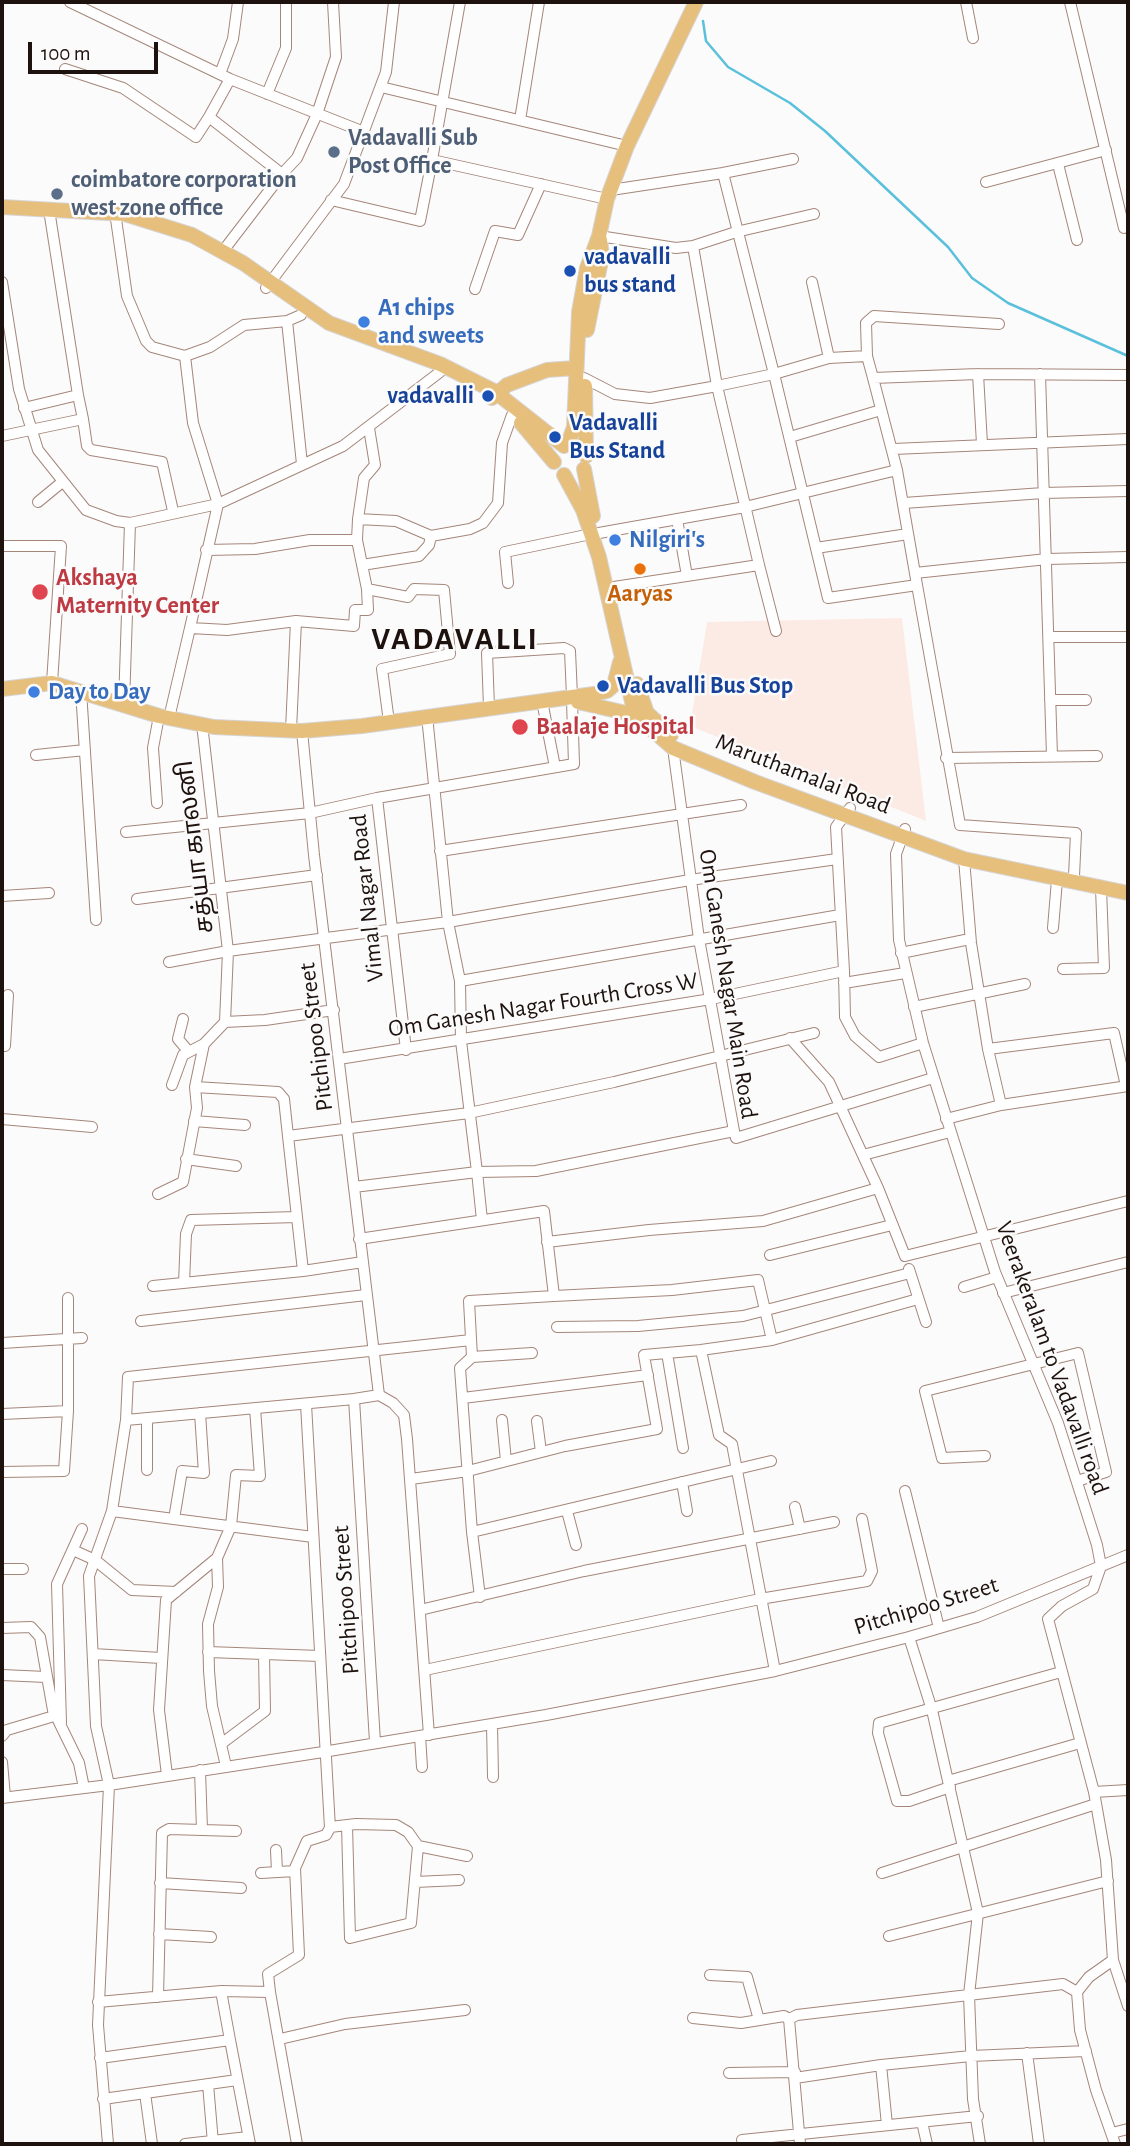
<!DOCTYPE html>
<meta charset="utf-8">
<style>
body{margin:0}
#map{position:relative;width:1130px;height:2146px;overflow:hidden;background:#fbfbfb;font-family:"Alegreya Sans",sans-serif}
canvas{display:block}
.frame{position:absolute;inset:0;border:4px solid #1e120e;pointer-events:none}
.scale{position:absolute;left:28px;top:42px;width:130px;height:32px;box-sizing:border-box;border:4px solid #1e120e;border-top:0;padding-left:9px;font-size:21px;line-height:24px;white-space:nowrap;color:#1e120e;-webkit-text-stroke:5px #fbfbfb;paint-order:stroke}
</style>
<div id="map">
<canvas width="1130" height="2146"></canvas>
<div class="frame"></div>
<div class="scale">100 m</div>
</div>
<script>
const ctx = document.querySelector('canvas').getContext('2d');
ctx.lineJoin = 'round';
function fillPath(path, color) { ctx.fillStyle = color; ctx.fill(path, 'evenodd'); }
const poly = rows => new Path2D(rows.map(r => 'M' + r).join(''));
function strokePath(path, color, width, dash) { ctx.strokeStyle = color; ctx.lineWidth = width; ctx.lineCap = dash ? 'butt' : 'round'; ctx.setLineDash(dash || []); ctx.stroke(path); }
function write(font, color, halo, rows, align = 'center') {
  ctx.font = font + ' "Alegreya Sans","Noto Sans Tamil",sans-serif'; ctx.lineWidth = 5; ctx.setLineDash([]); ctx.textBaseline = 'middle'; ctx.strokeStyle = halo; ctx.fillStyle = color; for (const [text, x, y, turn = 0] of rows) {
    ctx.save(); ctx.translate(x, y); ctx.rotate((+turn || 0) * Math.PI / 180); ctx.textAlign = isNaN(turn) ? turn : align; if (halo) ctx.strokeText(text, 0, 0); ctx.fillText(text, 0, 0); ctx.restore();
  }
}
fillPath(poly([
 [902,618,926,821,690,726,707,622]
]), '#fcebe4');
strokePath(poly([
 [703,21,706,41,728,67,790,103,825,131,948,247,972,278,1008,303,1128,356]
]), '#5bc0db', 2.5);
const minor = poly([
 [70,2,230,79,364,132],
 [966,2,973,38],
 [1070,2,1124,228],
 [65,69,123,88,196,137,209,117],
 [220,74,233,39,238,2],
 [230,79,209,117,282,174,297,158,317,114,336,57,333,2],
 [381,87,627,146],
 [267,94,286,48,286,2],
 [520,120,539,2],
 [432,160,460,2],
 [1058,164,1077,240],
 [723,173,793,159],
 [986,182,1106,150],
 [611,190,723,173,774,374,717,386,759,565,614,587],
 [331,200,420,221,432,160,607,199],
 [50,216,78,395],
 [116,219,127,296,146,341,152,347,185,356,210,347,244,325,287,321],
 [599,236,676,248,693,246],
 [223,251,282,174],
 [2,282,19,389,38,450,86,510,116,521,130,523,218,504,343,446,440,372],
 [812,282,829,358],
 [266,288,344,184,386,72,394,2],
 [475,289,495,231,518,235,541,184],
 [301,315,287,321,302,464],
 [185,356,193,423,218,504,190,628,227,630,296,621,291,730],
 [867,356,866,323,874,316,999,324],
 [978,374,982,444],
 [1040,374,1052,756],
 [584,378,615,394,650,398,717,386,693,246,736,232,814,214],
 [873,378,867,356,829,358,774,374,828,598,917,585,897,470],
 [24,408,78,395,83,419],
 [2,436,83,419,87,446,91,450,162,462,173,511],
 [790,437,881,410],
 [893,449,1128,439],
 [38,502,61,483],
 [904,503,1043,493,1128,491],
 [358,519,364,478,375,465,369,428],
 [677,519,687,576],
 [599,533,745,507,897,470,873,378,978,374,1128,375],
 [2,546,61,546,52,683],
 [816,548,908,534],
 [206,550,255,549,310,540,357,540],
 [362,565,419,556,429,545,431,536],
 [759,565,776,631],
 [915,573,1047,559,1128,557],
 [508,583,505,552,591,534],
 [917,585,960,825,1076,833,1074,876],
 [296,621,354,626,355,610,368,610,367,589],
 [1049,637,1128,637],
 [81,691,96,920],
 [1050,700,1086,700],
 [542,701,555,767],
 [124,704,130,523],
 [489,707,487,653,564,648,570,651,572,696],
 [169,718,190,628],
 [389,722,382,669,450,654,444,590,414,589,408,597,367,589,357,540,358,519,396,521,431,536,470,529,483,523,498,503,502,443,512,415],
 [202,724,228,951,448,922,690,880,837,859],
 [302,731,314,855,379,1395,354,1399,375,1742],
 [36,755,85,750],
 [946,758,1097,756],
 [157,803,153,748,159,716],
 [905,829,896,854,899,940,923,1043,995,1272,1058,1423,1097,1545,1101,1566,1093,1589,1062,1606,1048,1619,1094,1792,1106,1860,1113,1960,1089,1977,1077,1992,1080,2030,1096,2090,1115,2144],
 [126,832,310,813,377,798],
 [440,851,741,805],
 [964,859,971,943,988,1049,1001,1105],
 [2,896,49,893],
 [137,899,317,875],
 [1053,928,1057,880],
 [901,953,970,939],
 [1063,969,1104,968,1101,888],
 [844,971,845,1017,855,1036,879,1057,923,1043],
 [460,981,840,915],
 [844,983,905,973],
 [914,1007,1025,984],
 [183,1019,178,1039,189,1052],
 [225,1022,265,1020,334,1010],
 [2,1046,5,1046,8,995],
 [988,1049,1114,1033,1126,1086],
 [406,1050,377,798,574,764,572,701],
 [339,1059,711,999,844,971,836,827,850,808],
 [172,1085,183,1055,204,1044],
 [195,1087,278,1092,284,1099,288,1136],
 [2,1119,92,1127],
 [946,1119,1001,1105,1128,1086],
 [194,1121,245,1125],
 [734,1131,736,1138,933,1078],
 [863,1155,950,1132],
 [186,1159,236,1166],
 [354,1187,477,1172,461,1041,460,981,448,922,427,716],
 [878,1188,905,1256,1128,1201],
 [158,1194,183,1182,197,1108,195,1087,204,1044,225,1022,228,951,169,962],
 [482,1220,477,1172,536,1171,734,1131,699,939,673,748],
 [359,1239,544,1211,554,1296,672,1290,758,1280,772,1340,701,1350,719,1435,732,1444,775,1671],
 [547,1242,649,1230,763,1221,878,1188,829,1082,790,1038],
 [770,1255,892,1225],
 [363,1262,303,1271,288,1136,469,1113,614,1082,814,1033],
 [909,1269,926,1322],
 [184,1283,186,1234,191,1220,297,1217],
 [153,1286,303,1271],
 [964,1287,997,1277],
 [1003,1293,1128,1262],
 [141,1321,366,1295],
 [557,1327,638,1326,743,1316,910,1273],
 [772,1340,918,1299],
 [2,1343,82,1338],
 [667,1353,683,1448],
 [472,1357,532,1353],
 [379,1395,393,1403,404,1415,407,1439,429,1735],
 [463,1398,648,1375],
 [2,1414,68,1411],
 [147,1418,147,1470],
 [126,1420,354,1399],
 [502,1420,506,1461],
 [537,1421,541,1452],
 [985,1456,942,1458,925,1391,1078,1353,1106,1472,1077,1481],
 [2,1472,64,1471,68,1411,68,1298],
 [411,1479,468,1471,565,1446,657,1429,644,1355,701,1350],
 [682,1482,687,1511],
 [905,1491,939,1628],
 [795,1507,800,1529],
 [112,1511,313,1537],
 [567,1511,576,1545],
 [174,1519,182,1471,204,1473,200,1413],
 [472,1532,460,1368,472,1357,469,1301,554,1296],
 [73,1550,95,1560,132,1590,176,1592],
 [217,1558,218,1587,208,1624,209,1671,212,1706,226,1766],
 [2,1569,23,1569],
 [480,1597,472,1532,771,1461],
 [420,1610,584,1571,834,1522],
 [2,1628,31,1627,40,1637,54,1716,7,1730,2,1736],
 [909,1637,932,1710,948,1781,1080,1743],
 [208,1652,320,1656],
 [93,1654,161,1658],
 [425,1670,760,1599,867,1581,872,1571,862,1519],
 [2,1675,46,1677],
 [58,1720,79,1763,84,1788],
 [61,1723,57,1584,82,1529],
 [492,1724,493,1777],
 [420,1736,422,1767],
 [221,1744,265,1711,264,1654],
 [2,1762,5,1797],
 [200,1770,202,1830],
 [167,1775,159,1710,166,1600,217,1558,231,1526,236,1475,260,1476,255,1408],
 [948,1781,978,1913,969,1995,973,2099,980,2144],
 [950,1787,909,1801,897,1801,878,1733,879,1723,1061,1672],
 [1094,1792,1128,1790],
 [2,1798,109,1785,323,1752,546,1715,775,1671,909,1637,977,1617,1128,1555],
 [330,1827,356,1824,396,1825,408,1832,418,1846,411,1923,350,1938,347,1825],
 [418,1846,467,1856],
 [276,1850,277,1872],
 [261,1873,295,1871],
 [882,1873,1096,1804],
 [415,1882,459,1880],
 [160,1883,241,1888],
 [159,1934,211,1937],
 [889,1936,1108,1881],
 [1113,1960,1128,2006],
 [710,1975,747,1977,759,2020],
 [270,1992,268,1974,299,1955,295,1868,307,1841,326,1835,330,1828,306,1404],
 [158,1997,162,1833,169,1829,236,1831],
 [98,2002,221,1991,270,1992,297,2144],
 [693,2018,741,2023,784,2016,789,2019,797,2015,1063,1984,1077,1992],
 [789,2019,800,2144],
 [280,2039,345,2024,465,2010],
 [230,2040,250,2144],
 [1027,2053,1039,2144],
 [100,2058,230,2040,221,1991],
 [881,2065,887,2125],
 [729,2073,795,2072],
 [795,2078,881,2065,971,2056,1086,2051],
 [208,2084,213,2143],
 [145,2093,152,2144],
 [103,2099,237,2080],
 [922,2122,927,2144],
 [1112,2133,1128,2129],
 [742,2140,978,2116],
 [108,2144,98,2025,109,1785,96,1726,89,1576,112,1511,126,1420,128,1377,471,1340],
 [185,2144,248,2137]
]);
const major = poly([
 [2,207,125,214,192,235,243,263,329,323,440,364,494,391,564,446],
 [587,330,602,256,600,240],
 [585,386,586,456],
 [492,398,507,385,547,370,575,368],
 [521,423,554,462],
 [568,444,574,427,579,312,587,268,599,236,607,199,627,146,696,2],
 [584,469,593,516],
 [564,475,583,510,599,557,635,715,673,748,755,782,964,859,1128,893],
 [637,684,647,713,671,735],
 [2,689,52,683,159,716,214,727,302,731,362,726,594,694,607,691,614,685,620,662],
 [578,702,635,715]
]);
strokePath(minor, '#a5867a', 12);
strokePath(major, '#d6d4d4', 16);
strokePath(minor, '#fff', 10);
strokePath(major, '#e6bf7c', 14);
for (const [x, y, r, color] of [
 [334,152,7,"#5c6f8a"],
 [57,194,7,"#5c6f8a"],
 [570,271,7,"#1a4fb4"],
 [364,322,7,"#3f7fe0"],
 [488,396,7,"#1a4fb4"],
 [555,437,7,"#1a4fb4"],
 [615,540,7,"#3f7fe0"],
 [640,569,7,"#e8710a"],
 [40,592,9,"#e0444e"],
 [603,686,7,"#1a4fb4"],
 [34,692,7,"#3f7fe0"],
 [520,727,9,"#e0444e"]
]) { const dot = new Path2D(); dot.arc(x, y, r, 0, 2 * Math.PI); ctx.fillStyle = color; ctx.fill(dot); strokePath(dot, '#fbfbfb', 2.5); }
write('bold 24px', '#4e5e75', '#fbfbfb', [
 ["Vadavalli Sub",348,138],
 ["Post Office",348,166],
 ["coimbatore corporation",71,180],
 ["west zone office",71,208]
], 'left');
write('bold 24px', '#164399', '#fbfbfb', [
 ["vadavalli",584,257],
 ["bus stand",584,285],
 ["vadavalli",474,396,"right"],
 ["Vadavalli",569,423],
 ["Bus Stand",569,451],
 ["Vadavalli Bus Stop",617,686]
], 'left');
write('bold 24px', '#366cbe', '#fbfbfb', [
 ["A1 chips",378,308],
 ["and sweets",378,336],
 ["Nilgiri's",629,540],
 ["Day to Day",48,692]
], 'left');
write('bold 24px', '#be3a42', '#fbfbfb', [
 ["Akshaya",56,578],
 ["Maternity Center",56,606],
 ["Baalaje Hospital",536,727]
], 'left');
write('bold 24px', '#c56008', '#fbfbfb', [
 ["Aaryas",640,594]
]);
write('24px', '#1e120e', '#fbfbfb', [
 ["Maruthamalai Road",803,774,21],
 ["சத்யா காலனி",195,847,-97],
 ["Vimal Nagar Road",367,898,-96],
 ["Om Ganesh Nagar Main Road",728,984,81],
 ["Om Ganesh Nagar Fourth Cross W",543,1005,-9],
 ["Pitchipoo Street",316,1037,-97],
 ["Veerakeralam to Vadavalli road",1052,1358,70],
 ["Pitchipoo Street",346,1600,-94],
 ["Pitchipoo Street",926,1606,-17]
]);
ctx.letterSpacing = '2px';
write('bold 32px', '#1e120e', '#fbfbfb', [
 ["VADAVALLI",455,639]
]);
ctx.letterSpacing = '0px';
</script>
